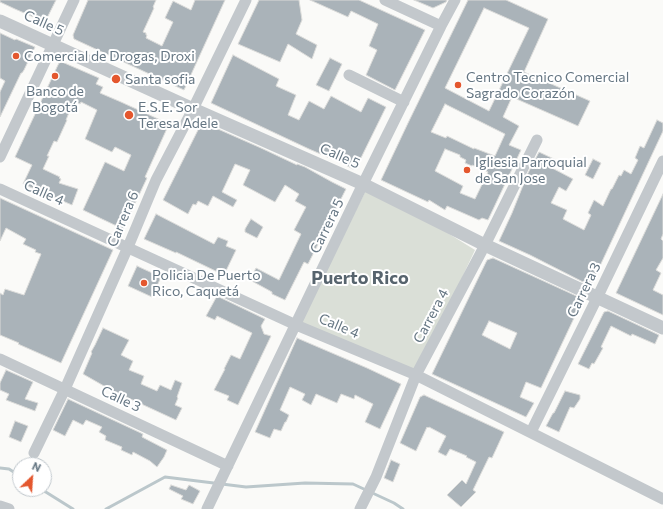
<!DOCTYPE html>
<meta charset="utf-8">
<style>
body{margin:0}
#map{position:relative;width:663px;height:509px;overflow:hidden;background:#fafaf8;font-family:Commissioner,sans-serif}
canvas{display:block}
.north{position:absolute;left:12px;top:457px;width:40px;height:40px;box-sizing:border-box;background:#fff;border:1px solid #c1c8cd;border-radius:50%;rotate:25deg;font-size:11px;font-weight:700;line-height:16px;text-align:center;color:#657683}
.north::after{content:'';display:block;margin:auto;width:14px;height:18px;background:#e4572e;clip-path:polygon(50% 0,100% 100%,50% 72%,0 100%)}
</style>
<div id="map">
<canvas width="663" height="509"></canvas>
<div class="north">N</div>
</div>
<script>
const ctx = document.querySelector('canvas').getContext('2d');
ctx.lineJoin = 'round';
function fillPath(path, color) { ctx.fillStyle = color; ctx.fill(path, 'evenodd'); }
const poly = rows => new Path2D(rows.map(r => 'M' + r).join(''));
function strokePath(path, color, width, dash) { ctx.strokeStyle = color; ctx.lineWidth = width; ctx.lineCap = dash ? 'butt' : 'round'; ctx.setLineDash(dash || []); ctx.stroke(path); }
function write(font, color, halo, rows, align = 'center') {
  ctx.font = font + ' Commissioner,sans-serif'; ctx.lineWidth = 4; ctx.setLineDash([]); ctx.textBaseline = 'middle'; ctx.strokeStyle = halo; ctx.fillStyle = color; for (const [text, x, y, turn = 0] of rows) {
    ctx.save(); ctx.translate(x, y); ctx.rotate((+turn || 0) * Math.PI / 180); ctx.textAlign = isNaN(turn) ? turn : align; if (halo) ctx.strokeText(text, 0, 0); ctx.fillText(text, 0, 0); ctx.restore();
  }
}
fillPath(poly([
 [366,190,430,222,475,250,416,375,300,324]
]), '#dadfd7');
strokePath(poly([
 [0,468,9,469,20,476],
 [41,489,73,509],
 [106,509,165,477,246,487,305,483,353,484,394,503,403,509]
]), '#bbc7cb', 3);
const building = poly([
 [0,0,56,0,45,22,15,9,0,2,0,0],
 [88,0,156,0,153,7,154,8,143,32,146,33,146,35,147,35,146,38,162,46,173,22,165,18,173,1,191,10,195,0,225,0,184,90,74,39,73,35,88,0],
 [259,0,299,0,302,20,296,34,317,45,312,59,288,44,280,62,238,44,259,0],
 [310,0,359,0,425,30,395,90,366,75,377,50,369,46,378,24,351,11,348,17,310,0],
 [414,0,447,0,446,2,433,8,414,0],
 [468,0,506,0,548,19,524,72,590,101,578,126,512,97,503,117,519,126,509,145,521,150,488,220,482,218,479,220,447,206,445,210,429,200,428,202,381,180,408,123,468,0],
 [484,8,529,28,489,111,445,88,484,8],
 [445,104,505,134,495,156,474,148,474,149,447,136,446,138,431,132,445,104],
 [445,149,460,155,460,157,466,160,465,163,472,166,472,165,488,172,475,199,460,193,463,186,435,171,445,149],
 [0,33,15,40,16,39,35,47,24,70,22,73,21,73,0,117,0,92,5,81,0,78,0,33],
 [233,55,279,79,276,86,296,95,288,115,299,120,309,101,324,109,331,96,361,112,368,98,386,107,356,168,353,169,333,158,332,159,309,149,211,103,233,55],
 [330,58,342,64,329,91,316,85,330,58],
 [62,62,99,78,96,84,103,87,100,93,121,102,169,124,145,177,147,178,123,229,83,210,105,162,124,171,131,155,115,147,112,152,85,139,97,110,81,102,80,104,75,101,68,115,66,120,67,120,57,142,54,141,47,156,49,156,43,169,60,177,59,178,61,179,59,183,78,189,72,205,23,184,32,165,15,157,57,67,59,63,62,62],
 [657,120,663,123,663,131,592,283,589,285,530,255,499,241,512,213,528,173,539,152,556,160,552,168,573,179,566,191,559,187,551,203,567,210,563,219,584,230,591,215,588,213,594,200,603,206,611,189,612,189,619,175,621,176,624,170,631,174,638,160,635,158,640,146,644,148,657,120],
 [202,122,261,148,297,165,297,164,305,167,332,182,346,189,308,264,304,262,285,300,272,294,272,292,250,280,256,268,279,280,301,234,294,230,306,207,295,201,299,194,285,185,275,202,243,185,250,170,235,164,222,192,237,200,233,207,213,196,208,206,198,201,196,205,193,204,188,214,163,200,202,122],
 [593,159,601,163,593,179,585,175,593,159],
 [663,194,663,234,661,239,663,241,663,258,656,270,661,273,653,290,663,295,663,315,616,293,663,194],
 [0,198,113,250,61,363,18,344,19,343,0,335,0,293,3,295,5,289,24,295,41,254,35,252,36,250,23,244,26,239,6,228,0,241,0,198],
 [156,214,214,244,218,237,228,241,226,246,236,250,224,275,176,252,176,253,144,239,156,214],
 [251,219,263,227,257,238,245,232,245,229,251,219],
 [493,258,583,299,541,388,526,382,520,397,534,403,526,417,432,374,487,260,493,258],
 [489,321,517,333,510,349,482,335,489,321],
 [137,266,161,277,152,297,128,286,137,266],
 [217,296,265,319,261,326,264,334,271,336,238,405,227,400,229,396,214,390,225,369,224,369,231,355,240,359,252,333,217,316,215,320,206,316,217,296],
 [608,311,659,335,655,344,632,334,631,336,611,326,601,347,603,348,594,364,592,363,589,369,578,364,604,312,608,311],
 [103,328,129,340,121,355,133,361,129,370,144,376,141,384,157,391,160,385,171,390,175,380,182,383,177,397,178,398,175,405,182,408,176,420,111,390,83,374,92,353,91,352,95,345,103,328],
 [297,338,367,368,401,384,380,429,365,422,373,404,355,395,354,399,341,394,337,403,316,394,311,405,302,400,305,394,290,387,280,410,289,415,286,422,285,422,281,431,274,429,270,438,255,432,297,338],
 [6,370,33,382,25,399,38,403,35,411,6,400,9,394,0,390,0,383,6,370],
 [565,391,580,395,580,399,574,408,570,407,559,432,546,426,553,413,554,413,565,391],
 [424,395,504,432,492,458,489,457,473,490,476,492,461,507,447,495,462,480,466,484,476,462,466,457,467,456,450,449,446,456,438,452,446,436,429,427,428,428,427,427,416,451,400,443,420,397,424,395],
 [68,399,143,434,142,437,167,450,164,457,157,467,150,461,133,452,132,455,121,450,122,447,105,440,106,436,99,432,102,427,86,420,83,425,73,420,65,436,53,430,68,399],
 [15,421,28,426,21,442,9,437,15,421],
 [391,460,400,464,393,482,384,478,391,460],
 [171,485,186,490,189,485,200,491,193,504,181,499,183,496,169,489,171,485]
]);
fillPath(building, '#aab3b9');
strokePath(building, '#dcdcda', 1);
strokePath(poly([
 [385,0,441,26],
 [349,75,404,102],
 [0,157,74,0],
 [0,189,296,325,416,375,663,499],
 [0,359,228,466],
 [531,432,597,298,663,161],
 [34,453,65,389,128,247,156,180,193,109,246,0],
 [0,506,9,509],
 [207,509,363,184,441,26,455,0],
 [360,509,376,477,416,375,485,245,537,140]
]), '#c3c8cc', 11);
strokePath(poly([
 [0,21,193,109,363,184,485,245,663,328]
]), '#c3c8cc', 13);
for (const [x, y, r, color] of [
 [16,56,4,"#e4572e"],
 [55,76,4,"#e4572e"],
 [116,79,5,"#e4572e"],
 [458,85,4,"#e4572e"],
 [129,115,5,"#e4572e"],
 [467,170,4,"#e4572e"],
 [144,283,4,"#e4572e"]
]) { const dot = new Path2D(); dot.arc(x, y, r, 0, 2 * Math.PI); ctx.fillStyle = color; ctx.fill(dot); strokePath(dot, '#fff', 1.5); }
write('14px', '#657683', '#fff', [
 ["Calle 5",44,23,24],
 ["Calle 5",340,156,24],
 ["Calle 4",44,193,24],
 ["Carrera 6",123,219,-67],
 ["Carrera 5",327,226,-64],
 ["Carrera 3",584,290,-64],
 ["Carrera 4",431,316,-62],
 ["Calle 4",339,326,23],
 ["Calle 3",121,399,25]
]);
write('14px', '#657683', '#fff', [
 ["Comercial de Drogas, Droxi",24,56],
 ["Centro Tecnico Comercial",466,77],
 ["Sagrado Corazón",466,93],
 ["Santa sofia",125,79],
 ["Banco de",55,91,"center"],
 ["Bogotá",55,107,"center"],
 ["E.S.E. Sor",138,107],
 ["Teresa Adele",138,123],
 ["Igliesia Parroquial",475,162],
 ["de San Jose",475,178],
 ["Policia De Puerto",152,275],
 ["Rico, Caquetá",152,291]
], 'left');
write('bold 18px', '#57646e', '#fff', [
 ["Puerto Rico",360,278]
]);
</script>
